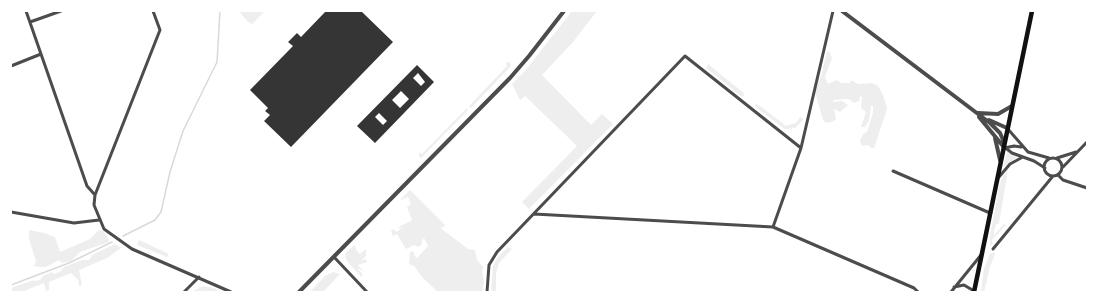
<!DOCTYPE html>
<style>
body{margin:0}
#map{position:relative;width:1098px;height:303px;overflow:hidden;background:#fff;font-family:Karla,sans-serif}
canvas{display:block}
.frame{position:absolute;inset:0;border:12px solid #fff;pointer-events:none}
</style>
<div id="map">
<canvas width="1098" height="303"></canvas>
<div class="frame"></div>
</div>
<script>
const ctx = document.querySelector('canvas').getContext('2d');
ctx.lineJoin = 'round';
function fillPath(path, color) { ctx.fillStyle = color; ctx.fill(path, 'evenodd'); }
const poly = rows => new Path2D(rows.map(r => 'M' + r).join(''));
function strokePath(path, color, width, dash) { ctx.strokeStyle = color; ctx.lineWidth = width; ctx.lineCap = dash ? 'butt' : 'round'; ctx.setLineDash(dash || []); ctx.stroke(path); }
fillPath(poly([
 [239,11,265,11,252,24,247,21],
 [572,11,597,11,573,42,542,75,591,125,602,114,613,124,529,209,522,202,577,146,525,96,520,100,512,84,525,71],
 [829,51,832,58,825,77,828,84,837,80,841,83,850,83,851,80,858,84,872,83,878,86,883,95,887,108,885,115,874,148,871,148,868,145,862,146,860,141,863,134,867,132,873,113,873,106,871,106,869,120,865,127,861,127,866,112,861,108,862,96,860,97,859,101,854,103,849,99,833,100,833,102,842,101,848,105,840,112,834,109,836,119,834,121,826,123,823,120,815,92,821,76,827,52],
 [508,62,510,62,511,66,471,108,469,106,507,66,506,63],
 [708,64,745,94,742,97,706,68],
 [756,103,786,126,796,123,800,117,803,118,803,120,795,128,785,129,755,107],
 [467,108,468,110,421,158,419,156,419,153,422,154],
 [1007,152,1017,157,1003,167],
 [1008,170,999,223,996,225,993,236,1004,224,1006,225,992,240,993,244,990,246,990,236,999,187,1002,178],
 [410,190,445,225,442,228,439,227,468,249,475,250,477,260,483,267,482,272,484,282,482,292,438,292,422,277,414,266,409,264,410,252,413,251,416,258,418,257,428,246,424,238,422,240,422,244,418,247,414,245,406,249,397,234,393,236,391,231,394,229,396,232,403,228,403,227,400,229,399,227,412,220,407,207,411,204,408,197,401,200,401,199],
 [29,230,44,233,55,237,60,252,90,239,99,230,103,231,108,237,109,242,80,252,71,261,62,263,59,260,46,267,40,267,34,266,36,261,29,239],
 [139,240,169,254,167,257,137,245],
 [115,244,121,248,107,258,79,270,82,285,79,286,78,280,71,273,49,282,49,290,46,291,44,283,22,292,11,292,11,288,34,280,34,281,40,280,43,276,52,272,54,274,60,272,64,267,82,260,89,260,92,255],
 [355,245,356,250,360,254,366,249,366,256,361,261,366,259,367,262,358,265,363,271,357,268,363,275,361,277,347,261,345,257,346,252],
 [508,247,512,249,499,263,496,274,496,292,491,292,493,266,497,258],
 [994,252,995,254,990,267,984,292,981,292,984,268,990,254],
 [333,272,340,274,323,292,310,292,325,276],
 [203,286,214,288,222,292,202,292,202,290,201,292,191,292]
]), '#eee');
strokePath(poly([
 [123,236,155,220,161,212,170,172,183,131,217,62,220,11],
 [11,285,69,263,112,242]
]), '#d9d9d9', 1.5);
fillPath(poly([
 [326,11,361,11,393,42,291,147,264,121,270,115,265,111,268,108,250,90,293,46,288,42,297,33,301,37],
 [417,65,434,82,375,143,357,126],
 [418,73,425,82,421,86,413,78],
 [401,91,409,99,400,108,392,100],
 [379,113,387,121,383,125,375,117]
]), '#353535');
strokePath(poly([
 [26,11,87,186,95,195],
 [153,11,160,30,95,195,94,205,104,229,132,249,231,292],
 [30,22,61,11],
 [11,66,41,54],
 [1007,128,1028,152,1049,158],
 [1003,146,1012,153,1034,161,1045,168],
 [1004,148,1014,146,1021,147],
 '1044 167a9 9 0 1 1 18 0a9 9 0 1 1-18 0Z',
 [1057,158,1076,152],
 [1063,167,1087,142],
 [893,171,990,213],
 [1058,175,1063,180,1087,188],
 [999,177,1010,164,1021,158],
 [11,212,74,223,99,220],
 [534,214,773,227,914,288,918,292],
 [773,227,801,148,833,11],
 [993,249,1053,176],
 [334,257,367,292],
 [954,287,964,285,974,291],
 [184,292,199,277],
 [487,292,489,265,497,252,685,56,801,148],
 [951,292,981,255]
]), '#4c4c4c', 3);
strokePath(poly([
 [842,11,990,123,1000,133,1004,142],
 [978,113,998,114,1012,106],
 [979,117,1003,146],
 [989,120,1007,128],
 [995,138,1000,160],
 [299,292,510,78,529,56,564,11]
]), '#4c4c4c', 4);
strokePath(poly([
 [974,292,1032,11]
]), '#111', 4.5);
</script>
